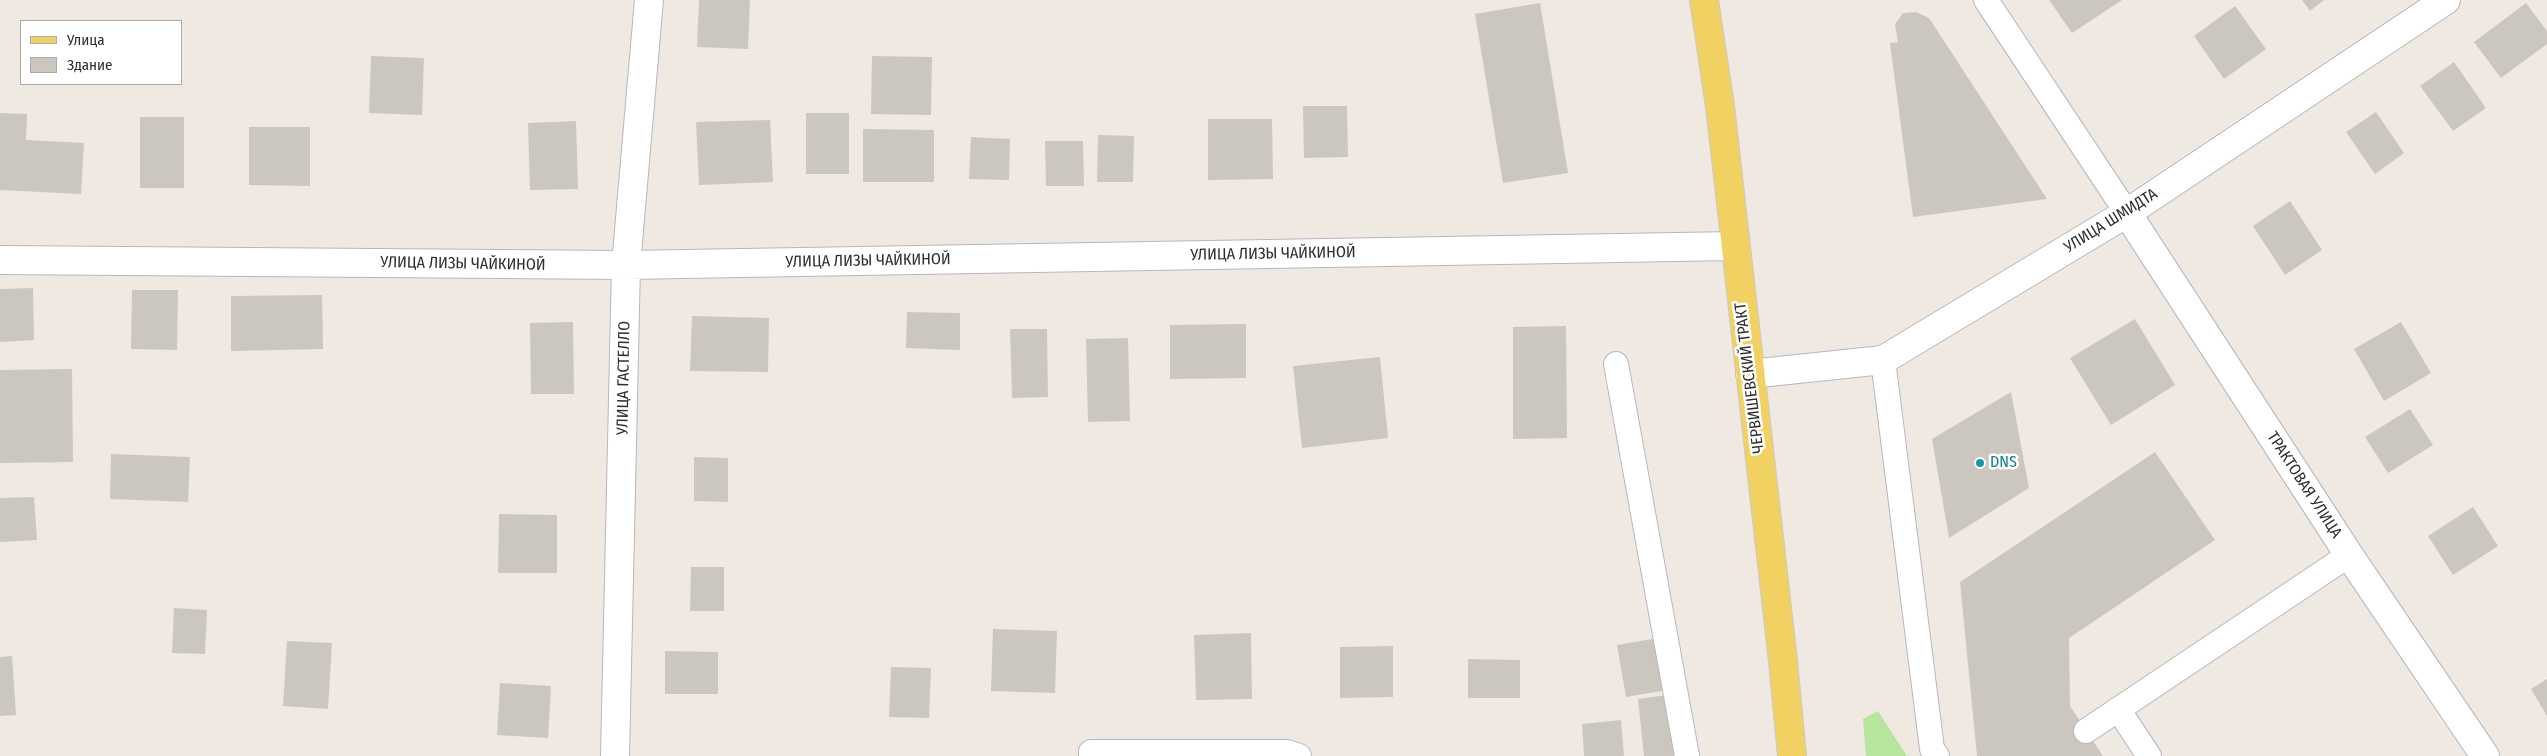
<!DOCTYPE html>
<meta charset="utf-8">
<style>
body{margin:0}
#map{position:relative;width:2547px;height:756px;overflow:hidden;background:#efe9e1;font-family:"Fira Sans Condensed",sans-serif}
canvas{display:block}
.legend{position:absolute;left:20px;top:20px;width:162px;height:65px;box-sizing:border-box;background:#fff;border:1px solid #ababab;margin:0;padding:6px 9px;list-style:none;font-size:15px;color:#2e2e2e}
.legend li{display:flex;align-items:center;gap:10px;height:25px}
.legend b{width:25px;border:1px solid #ababab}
</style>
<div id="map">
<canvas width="2547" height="756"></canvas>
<ul class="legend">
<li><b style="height:6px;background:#f2d163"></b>Улица</li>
<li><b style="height:14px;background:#cbc7bf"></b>Здание</li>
</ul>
</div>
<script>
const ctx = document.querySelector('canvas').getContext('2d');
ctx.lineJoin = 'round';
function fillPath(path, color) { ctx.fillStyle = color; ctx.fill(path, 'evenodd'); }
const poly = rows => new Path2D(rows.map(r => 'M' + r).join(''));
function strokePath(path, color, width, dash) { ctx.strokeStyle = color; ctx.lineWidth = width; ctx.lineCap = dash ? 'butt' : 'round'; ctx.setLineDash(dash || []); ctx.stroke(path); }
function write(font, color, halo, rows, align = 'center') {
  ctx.font = font + ' "Fira Sans Condensed",sans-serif'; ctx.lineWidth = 5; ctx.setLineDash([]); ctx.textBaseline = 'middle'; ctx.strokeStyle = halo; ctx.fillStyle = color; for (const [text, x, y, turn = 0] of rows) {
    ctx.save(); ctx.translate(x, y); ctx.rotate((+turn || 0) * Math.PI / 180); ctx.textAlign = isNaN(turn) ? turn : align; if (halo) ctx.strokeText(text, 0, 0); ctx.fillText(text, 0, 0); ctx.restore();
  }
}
fillPath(poly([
 [1878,711,1907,756,1866,756,1863,719]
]), '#b6e59e');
fillPath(poly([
 [699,0,750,0,748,49,697,47],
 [2049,0,2122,0,2072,33],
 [2302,0,2324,0,2310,11],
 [1540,3,1568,173,1503,183,1475,14],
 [2526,3,2547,31,2547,44,2501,78,2474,42],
 [2235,6,2266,49,2224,79,2194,36],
 [1916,12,1929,18,2047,199,1913,217,1890,43,1898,42,1895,24,1903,13],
 [371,56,424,58,422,115,369,113],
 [872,56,932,57,931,115,871,114],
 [2454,62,2486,108,2453,131,2420,86],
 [1303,106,1347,106,1348,157,1304,158],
 [2376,112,2404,153,2375,174,2346,132],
 [0,113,27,114,26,140,84,143,81,194,0,190],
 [806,113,849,113,849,174,806,174],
 [140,117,184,117,184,188,140,188],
 [1208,119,1272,119,1273,179,1208,180],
 [770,120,773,182,699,185,696,122],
 [576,121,578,189,530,190,528,123],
 [249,127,310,127,310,186,249,185],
 [863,129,934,130,934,182,863,182],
 [1098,135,1134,136,1133,182,1097,182],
 [971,137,1010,139,1009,180,969,179],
 [1045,141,1083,141,1084,186,1046,186],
 [2290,201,2322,250,2285,275,2253,226],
 [33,288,34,340,0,342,0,289],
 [132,290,178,290,177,350,131,349],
 [322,295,323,349,231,351,231,296],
 [907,312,960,313,960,350,906,348],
 [692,316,769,318,768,372,690,371],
 [2135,319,2175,385,2111,425,2070,358],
 [573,322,574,394,531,394,530,323],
 [2401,322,2431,373,2384,401,2354,349],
 [1246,324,1246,378,1170,379,1170,325],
 [1566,326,1567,438,1513,439,1513,327],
 [1010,329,1047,329,1048,397,1012,398],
 [1128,338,1130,421,1088,422,1086,339],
 [1380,357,1388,438,1302,448,1293,366],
 [72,369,73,462,0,463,0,370],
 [2011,392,2029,488,1949,538,1932,439],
 [2410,409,2433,445,2388,473,2365,437],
 [2155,452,2215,540,2069,638,2070,706,2103,756,1977,756,1960,582],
 [111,454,190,457,188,502,110,499],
 [694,457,728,458,728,502,694,501],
 [34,497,37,540,0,542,0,498],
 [2473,507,2498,546,2453,575,2428,536],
 [499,514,557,515,557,573,498,573],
 [691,567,724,567,724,611,690,611],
 [174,608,207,610,205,654,172,653],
 [993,629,1057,631,1055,693,991,691],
 [1251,633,1252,699,1196,700,1194,635],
 [1658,638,1667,690,1626,697,1617,645],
 [287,641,332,643,328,709,283,706],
 [1393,646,1393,697,1340,698,1340,647],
 [665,651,718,652,718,694,665,694],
 [12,656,16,715,0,716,0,657],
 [1468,659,1520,660,1520,698,1468,698],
 [891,667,931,668,929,718,889,717],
 [2547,679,2547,716,2531,689],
 [500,683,551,686,548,738,497,735],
 [1668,695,1674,756,1644,756,1638,699],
 [1621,720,1624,756,1584,756,1582,724]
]), '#cbc7bf');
const lane = poly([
 [1986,0,2127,213],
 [1883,360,1932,749,1937,756],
 [1616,364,1687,756],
 [2118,709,2149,756],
 [2086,731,2349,555],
 [1091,756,1091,752,1287,752,1299,756]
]);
const street = poly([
 [2127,213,2349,555,2485,756],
 [0,260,626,265,1735,246],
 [1750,374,1883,360,2127,213,2446,0],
 [615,756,626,265,649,0]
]);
const primary = poly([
 [1704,0,1720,106,1783,661,1792,756]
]);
strokePath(lane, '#b4b7c1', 26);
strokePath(street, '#b4b7c1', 30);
strokePath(primary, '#c9c9c9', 30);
strokePath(lane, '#fff', 24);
strokePath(street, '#fff', 28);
strokePath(primary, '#f2d163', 28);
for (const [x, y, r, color] of [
 [1980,463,5,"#0f9aa8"]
]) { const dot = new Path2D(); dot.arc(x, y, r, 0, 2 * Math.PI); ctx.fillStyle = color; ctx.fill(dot); strokePath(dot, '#fff', 2); }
write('16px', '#2e2e2e', '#fff', [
 ["УЛИЦА ШМИДТА",2111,221,-32],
 ["УЛИЦА ЛИЗЫ ЧАЙКИНОЙ",1273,254,-1],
 ["УЛИЦА ЛИЗЫ ЧАЙКИНОЙ",868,261,-1],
 ["УЛИЦА ЛИЗЫ ЧАЙКИНОЙ",463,264,1],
 ["УЛИЦА ГАСТЕЛЛО",624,378,-89],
 ["ЧЕРВИШЕВСКИЙ ТРАКТ",1750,378,-97],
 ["ТРАКТОВАЯ УЛИЦА",2304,485,57]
]);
write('16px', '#0d838f', '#fff', [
 ["DNS",1990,463]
], 'left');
</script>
